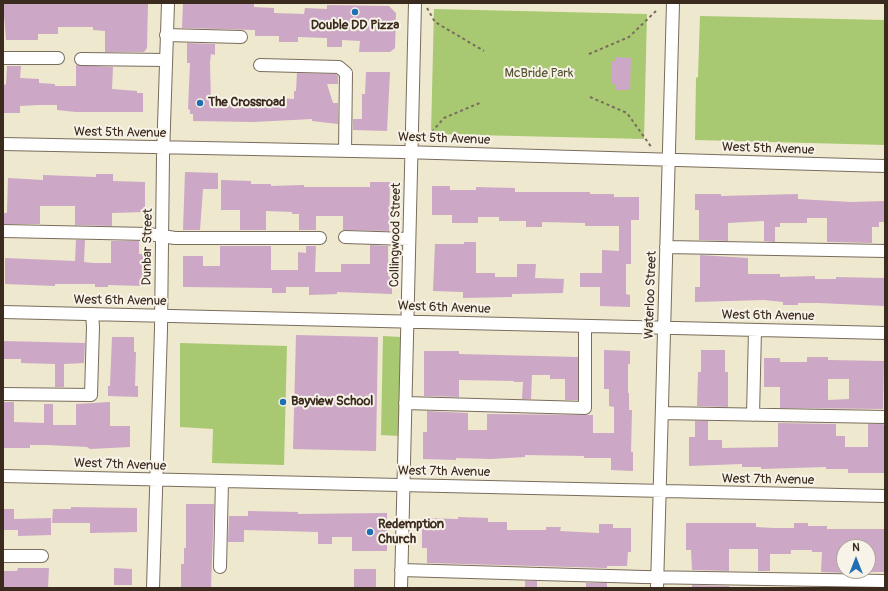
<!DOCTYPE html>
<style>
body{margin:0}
#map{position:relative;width:888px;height:591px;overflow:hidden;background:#eee8ce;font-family:Pangolin,sans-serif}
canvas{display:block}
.frame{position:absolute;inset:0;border:4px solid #3b2a1e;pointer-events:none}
.north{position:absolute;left:836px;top:539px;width:40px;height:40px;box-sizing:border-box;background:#f7f3e8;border:1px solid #aca397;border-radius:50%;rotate:0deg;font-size:11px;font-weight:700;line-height:16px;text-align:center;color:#3b2a1e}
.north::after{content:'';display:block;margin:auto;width:14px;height:18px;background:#1f6fb2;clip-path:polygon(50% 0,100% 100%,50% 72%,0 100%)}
</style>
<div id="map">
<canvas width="888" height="591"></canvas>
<div class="frame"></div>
<div class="north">N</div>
</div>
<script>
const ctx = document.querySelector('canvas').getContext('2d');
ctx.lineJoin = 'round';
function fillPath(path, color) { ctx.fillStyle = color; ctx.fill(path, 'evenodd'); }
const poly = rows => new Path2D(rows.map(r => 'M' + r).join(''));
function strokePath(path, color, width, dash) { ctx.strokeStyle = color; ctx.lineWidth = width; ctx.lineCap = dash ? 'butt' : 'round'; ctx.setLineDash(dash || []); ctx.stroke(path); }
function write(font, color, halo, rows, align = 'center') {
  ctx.font = font + ' Pangolin,sans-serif'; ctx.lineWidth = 4; ctx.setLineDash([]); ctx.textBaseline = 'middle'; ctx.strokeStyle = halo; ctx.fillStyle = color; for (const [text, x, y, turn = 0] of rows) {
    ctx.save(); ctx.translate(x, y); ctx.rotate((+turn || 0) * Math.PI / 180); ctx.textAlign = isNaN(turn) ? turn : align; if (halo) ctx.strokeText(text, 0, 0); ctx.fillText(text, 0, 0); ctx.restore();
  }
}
fillPath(poly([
 [434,9,647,14,644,139,431,134],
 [700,16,885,20,885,145,695,140,696,78,698,77],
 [383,336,401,337,399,436,381,435],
 [180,343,287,346,284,465,212,463,213,429,180,427]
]), '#a8c972');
fillPath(poly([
 [3,3,148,3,147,48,144,52,105,52,105,31,93,30,93,27,58,27,58,34,38,34,38,40,6,40],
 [183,3,254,3,254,7,274,8,274,13,304,14,305,8,327,9,327,5,389,6,396,13,395,48,390,52,359,52,360,41,342,40,342,47,327,47,327,38,298,37,298,42,279,42,279,36,255,36,255,30,182,28],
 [187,43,215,44,215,55,211,54,210,63,211,101,257,103,257,97,294,99,294,91,296,91,297,73,336,74,338,76,338,84,327,84,333,103,338,103,338,124,312,121,312,119,253,122,193,121,193,114,190,114,190,110,188,109,190,63,187,63],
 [615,57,631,58,630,90,615,90,615,84,611,84,612,61,615,61],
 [76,65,113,67,112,89,137,91,137,93,143,93,143,112,76,112,57,110,57,105,39,105,20,106,20,113,3,113,3,86,6,84,7,66,21,66,20,78,39,79,39,83,55,84,55,86,76,86],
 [366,72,390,72,387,131,353,130,353,119,362,119,362,94,365,94],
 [185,172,218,173,218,189,203,189,200,230,183,230],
 [96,174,113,174,113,181,145,182,145,212,112,213,112,226,75,225,75,206,40,206,40,224,4,224,4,213,7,213,8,178,43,180,43,175,96,177],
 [221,180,251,181,251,184,271,184,271,186,304,185,304,187,370,187,370,182,390,182,389,231,343,230,343,216,316,216,316,230,299,230,299,214,292,214,292,212,266,211,266,230,240,230,240,210,221,210],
 [432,186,450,186,450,190,476,190,476,187,515,188,515,192,590,192,590,194,614,194,614,197,639,197,639,220,631,220,631,264,626,264,626,294,630,295,630,307,600,306,600,287,580,287,580,273,602,273,602,250,619,251,619,226,585,226,585,223,542,222,542,227,526,227,526,221,499,221,499,217,478,217,478,223,452,223,452,215,432,215],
 [695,194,721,194,721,196,798,194,798,199,851,202,885,201,885,222,879,222,879,227,872,227,872,243,827,242,827,218,807,218,807,223,780,223,780,227,775,227,775,242,764,241,764,221,728,223,728,241,699,240,699,210,695,210],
 [76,240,85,240,84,262,93,263,111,263,111,241,139,241,139,254,144,254,143,286,108,285,108,287,95,287,95,284,55,284,55,286,5,284,5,258,75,261],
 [464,242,476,242,476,273,495,273,495,277,517,277,517,264,536,264,535,278,564,279,563,293,512,294,512,297,463,298,463,292,433,291,435,244,464,244],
 [370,245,388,246,388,276,392,277,392,294,337,292,337,294,309,295,309,287,286,287,286,293,272,293,272,288,183,287,183,256,203,256,203,266,220,266,220,246,271,246,271,270,298,270,298,252,306,253,306,246,316,246,315,272,341,272,341,264,370,264],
 [700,255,748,258,748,274,780,274,780,277,815,276,815,279,836,279,836,277,884,278,885,306,819,303,798,303,798,305,783,305,783,302,764,300,695,302,695,287,700,287],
 [296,335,378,337,376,451,293,449],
 [112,337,134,337,134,352,136,352,135,386,138,386,138,397,108,396,108,386,110,386],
 [3,341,85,343,84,363,64,364,64,387,55,387,55,364,21,363,21,359,3,359],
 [604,350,630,351,630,364,628,364,628,393,629,393,629,410,632,410,631,452,633,452,633,471,611,470,611,458,584,458,584,456,525,455,525,457,491,459,456,458,456,460,423,459,423,432,427,432,427,411,468,413,468,430,487,430,487,414,593,415,593,433,614,433,614,407,609,406,609,389,604,389],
 [701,350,725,350,725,372,728,372,728,407,697,406,698,372,701,372],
 [424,351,459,351,459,354,578,357,578,400,565,400,565,379,550,379,550,375,532,375,531,399,522,399,523,382,514,382,514,381,459,380,459,397,424,396],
 [807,357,828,357,828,360,884,361,883,409,780,408,780,387,764,387,764,358,780,358,780,362,807,362],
 [828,379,849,379,849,399,828,400],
 [3,402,14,402,14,422,44,423,44,404,53,404,53,425,76,425,76,404,110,402,110,426,130,426,130,447,90,449,87,447,47,445,30,445,30,448,3,448],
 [695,421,708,421,708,440,722,440,722,448,778,447,778,423,780,423,836,424,836,436,845,436,845,447,868,447,868,424,883,424,885,426,885,473,848,473,848,469,826,469,826,467,761,469,761,467,742,467,742,464,689,466,689,437,695,437],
 [186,504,214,504,211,588,181,588,181,564,184,564,184,548,186,548],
 [71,507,137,508,137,532,90,533,90,523,52,523,53,509,71,509],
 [3,509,14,509,14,519,51,518,51,535,18,536,18,530,3,530],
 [248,511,298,512,298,514,387,513,387,551,352,551,352,537,332,537,332,544,318,544,318,532,244,530,244,542,228,542,229,516,248,516],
 [458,517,488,518,488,522,507,522,507,530,546,530,546,527,561,527,560,531,599,533,599,524,613,524,613,528,631,528,631,552,628,552,627,566,607,566,607,568,427,563,427,548,422,548,422,518,458,519],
 [686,523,756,523,756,527,774,528,794,528,794,523,808,523,808,526,827,526,827,529,885,529,885,572,870,572,870,550,868,550,868,547,844,547,844,573,821,572,822,552,812,552,812,550,791,550,791,554,770,554,770,571,758,571,758,549,729,549,729,571,692,570,691,550,686,550],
 [18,568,49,568,48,588,3,588,3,571,17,571],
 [114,568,132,569,132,585,114,585],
 [354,569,376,569,376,588,354,588],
 [525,581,537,581,537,588,525,588],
 [586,583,607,583,607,588,586,588],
 [692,585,729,586,729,588,692,588]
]), '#cca7c6');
const minor = poly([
 [166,35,241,37],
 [3,58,58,58],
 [81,59,166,60],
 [260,65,339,67,346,73,345,151],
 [3,144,402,152,885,166],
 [3,231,149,234,175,238,320,238],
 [345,237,409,239],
 [666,247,885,251],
 [3,312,885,333],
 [3,394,91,395,93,327,92,314],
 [405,403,585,408,585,327],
 [662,413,885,417],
 [753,415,755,330],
 [3,476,885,496],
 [3,556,42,556],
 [220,567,222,481],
 [401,570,644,577,885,581],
 [153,588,161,329,163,156,168,3],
 [401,588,415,3],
 [657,588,673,3]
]);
strokePath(minor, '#7a6c5c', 14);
strokePath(poly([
 [427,8,435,22,484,51],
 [589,54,629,37,658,9],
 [590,97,627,113,652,148],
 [424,141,444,118,482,102]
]), '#7a6c5c', 2, [3, 3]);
strokePath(minor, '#fff', 12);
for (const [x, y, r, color] of [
 [355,12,4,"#1f6fb2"],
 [200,103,4,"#1f6fb2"],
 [283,402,4,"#1f6fb2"],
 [370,532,4,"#1f6fb2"]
]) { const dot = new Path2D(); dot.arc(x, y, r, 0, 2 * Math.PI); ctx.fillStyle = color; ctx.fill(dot); strokePath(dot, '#f7f3e8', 1.5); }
write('bold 13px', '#3b2a1e', '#f7f3e8', [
 ["Double DD Pizza",355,26,"center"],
 ["The Crossroad",208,103],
 ["Bayview School",291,402],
 ["Redemption",378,525],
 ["Church",378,540]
], 'left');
write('13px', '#565233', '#f7f3e8', [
 ["McBride Park",539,74]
]);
write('13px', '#3b2a1e', '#f7f3e8', [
 ["West 5th Avenue",120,133,1],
 ["West 5th Avenue",444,139,2],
 ["West 5th Avenue",768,149,2],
 ["Collingwood Street",396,235,-89],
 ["Dunbar Street",148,247,-89],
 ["Waterloo Street",651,295,-88],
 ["West 6th Avenue",120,301,1],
 ["West 6th Avenue",444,308,2],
 ["West 6th Avenue",768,316,1],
 ["West 7th Avenue",120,465,2],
 ["West 7th Avenue",444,472,1],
 ["West 7th Avenue",768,480,1]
]);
</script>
